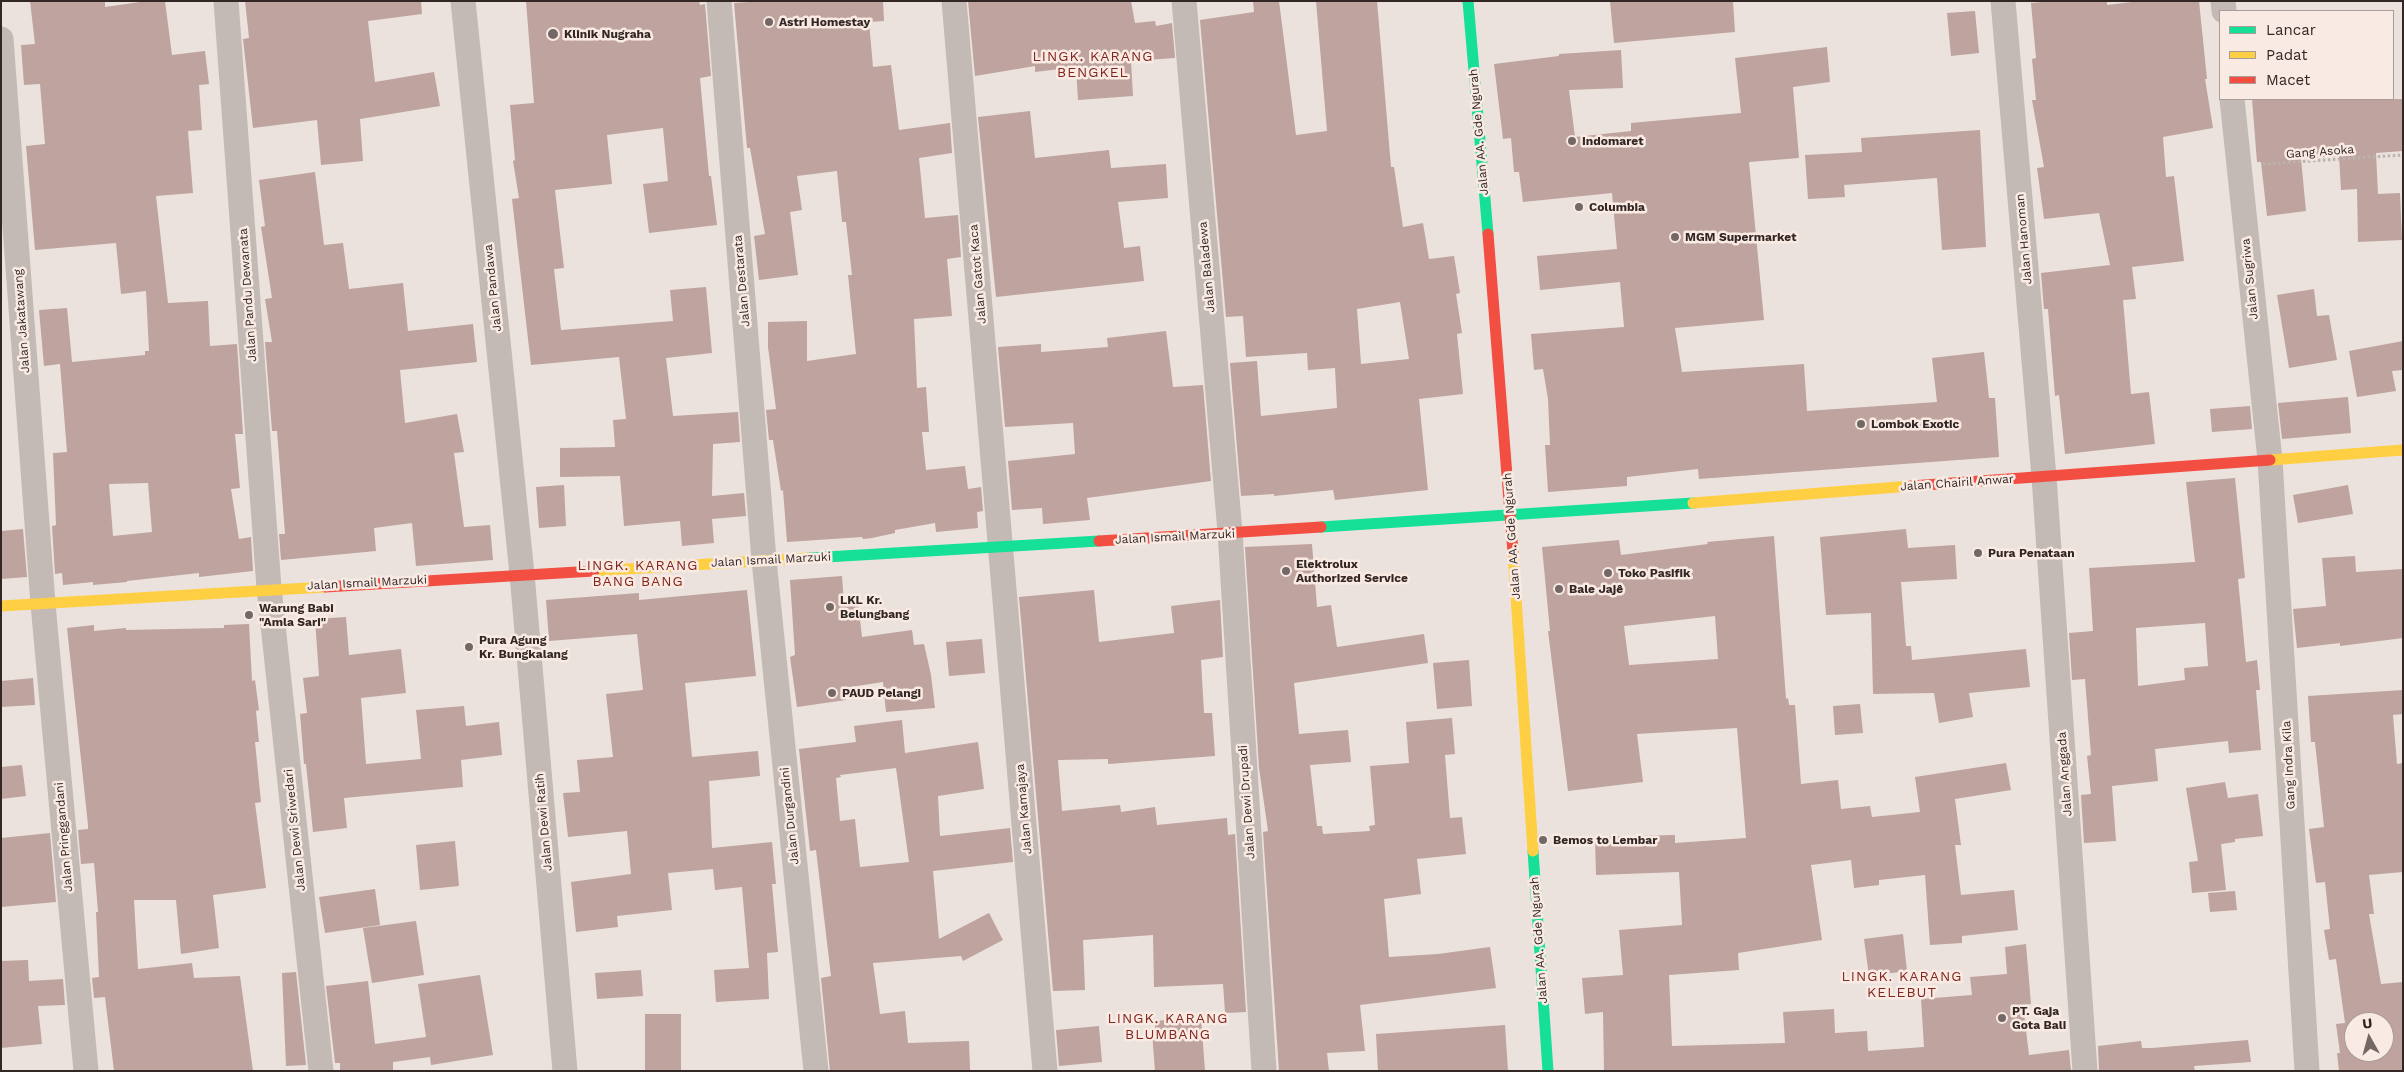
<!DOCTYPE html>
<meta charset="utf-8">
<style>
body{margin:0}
#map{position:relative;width:2404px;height:1072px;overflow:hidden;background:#ebe2dd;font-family:"Work Sans",sans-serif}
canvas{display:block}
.frame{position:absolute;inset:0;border:2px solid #332725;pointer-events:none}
.legend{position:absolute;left:2219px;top:10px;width:175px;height:90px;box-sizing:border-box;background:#f9ebe3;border:1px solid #aa9d97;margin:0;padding:6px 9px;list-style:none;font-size:15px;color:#332725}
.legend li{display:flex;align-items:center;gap:10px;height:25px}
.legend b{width:25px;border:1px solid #aa9d97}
.north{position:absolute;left:2344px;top:1012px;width:50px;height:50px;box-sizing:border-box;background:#f9ebe3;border:1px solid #aa9d97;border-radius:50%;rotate:353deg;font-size:14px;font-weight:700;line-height:20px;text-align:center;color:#332725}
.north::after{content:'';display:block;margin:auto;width:18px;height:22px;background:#736865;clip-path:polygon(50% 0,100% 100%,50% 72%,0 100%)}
</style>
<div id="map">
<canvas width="2404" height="1072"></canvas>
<div class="frame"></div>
<ul class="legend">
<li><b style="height:6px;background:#16e098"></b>Lancar</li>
<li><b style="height:6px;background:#ffcf43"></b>Padat</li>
<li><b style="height:6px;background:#f24e42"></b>Macet</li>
</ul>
<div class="north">U</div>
</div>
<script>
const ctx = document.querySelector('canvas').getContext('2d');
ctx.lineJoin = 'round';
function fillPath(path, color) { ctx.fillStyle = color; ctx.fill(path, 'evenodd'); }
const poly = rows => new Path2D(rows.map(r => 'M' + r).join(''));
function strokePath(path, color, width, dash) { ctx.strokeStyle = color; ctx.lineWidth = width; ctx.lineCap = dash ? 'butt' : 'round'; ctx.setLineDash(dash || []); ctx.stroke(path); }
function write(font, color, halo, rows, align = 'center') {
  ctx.font = font + ' "Work Sans",sans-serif'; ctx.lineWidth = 5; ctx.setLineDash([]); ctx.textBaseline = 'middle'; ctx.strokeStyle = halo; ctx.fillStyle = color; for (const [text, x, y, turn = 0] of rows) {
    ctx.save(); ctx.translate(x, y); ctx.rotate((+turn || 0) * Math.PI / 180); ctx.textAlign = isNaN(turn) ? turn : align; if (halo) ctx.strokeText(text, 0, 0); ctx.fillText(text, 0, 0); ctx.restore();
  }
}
fillPath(poly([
 [30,1,105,1,105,7,147,1,165,1,172,55,205,51,209,84,199,85,202,130,188,131,193,193,156,196,168,303,208,301,210,346,237,344,243,434,235,434,240,488,231,489,239,539,251,537,253,571,199,577,199,573,127,581,127,582,93,585,93,582,63,585,62,573,55,574,52,526,56,525,53,453,67,452,60,364,44,366,39,310,67,308,72,362,145,355,145,351,149,351,146,291,121,294,116,243,35,250,26,146,45,144,40,84,24,85,21,45,35,44],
 [148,483,152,532,113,536,109,484],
 [245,1,421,1,422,14,368,21,375,82,434,72,440,106,360,119,363,161,321,165,317,120,253,128,243,39,249,38],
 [526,1,699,1,700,5,705,4,711,76,700,78,709,176,711,176,717,225,649,233,643,184,668,181,663,128,607,135,612,184,555,190,564,268,554,269,561,330,673,321,670,290,706,287,712,353,666,358,673,416,738,412,740,442,713,444,712,496,744,493,746,516,712,519,714,543,682,546,680,521,624,526,620,476,560,477,560,448,615,447,613,420,626,419,619,357,531,365,512,199,519,198,513,161,515,160,510,105,534,103],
 [765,1,883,1,884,21,869,22,873,67,891,65,899,130,950,123,952,153,919,158,925,218,958,215,961,257,947,259,952,316,914,319,917,388,926,387,929,432,922,432,926,470,965,466,968,489,981,487,983,511,977,512,978,528,936,532,935,523,895,530,895,533,872,538,863,539,862,537,787,542,783,490,781,491,773,440,769,440,766,410,776,409,768,347,768,322,807,321,807,361,856,354,848,275,852,275,846,222,842,222,837,171,797,176,802,210,790,212,798,275,759,280,754,236,765,234,750,148,747,148,734,3],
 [968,1,1131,1,1135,23,1155,21,1156,26,1172,23,1175,58,1131,61,1133,96,1078,100,1076,67,1035,72,1035,66,975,76],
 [1253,1,1279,1,1296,135,1327,131,1316,1,1377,1,1391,167,1394,167,1403,227,1423,223,1429,259,1454,256,1460,293,1456,294,1462,333,1457,334,1463,394,1419,399,1428,490,1335,500,1333,490,1274,496,1274,494,1241,496,1230,363,1257,361,1261,416,1337,408,1335,368,1308,370,1307,353,1246,357,1243,316,1226,317,1200,20,1254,12],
 [1400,302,1409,359,1361,364,1357,309],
 [1610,1,1733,1,1735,32,1614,43],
 [2054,1,2107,1,2107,5,2140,1,2199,1,2207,79,2205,79,2213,128,2163,137,2166,177,2174,176,2184,261,2132,267,2136,299,2123,300,2131,394,2149,392,2155,444,2065,454,2059,395,2055,396,2048,309,2044,309,2041,273,2110,265,2099,213,2044,219,2037,168,2044,167,2032,100,2036,100,2032,59,2036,58,2031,3],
 [1975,11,1979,53,1951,56,1947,13],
 [1827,47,1830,82,1793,87,1799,158,1749,162,1764,320,1675,328,1682,372,1804,364,1807,411,1937,402,1932,358,1984,352,1989,398,1995,398,1999,457,1699,479,1698,469,1627,477,1627,486,1548,492,1545,445,1550,445,1548,399,1543,369,1534,370,1531,334,1624,327,1620,282,1540,290,1537,256,1617,249,1612,193,1523,202,1519,172,1514,172,1511,138,1503,139,1494,64,1559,56,1559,54,1621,50,1623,88,1569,90,1575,137,1631,131,1631,123,1741,113,1735,58],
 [2252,99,2403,99,2403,151,2376,153,2378,194,2400,193,2402,240,2358,242,2357,189,2341,190,2339,156,2301,159,2306,211,2267,216,2261,162,2257,162],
 [1030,111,1035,158,1109,150,1111,168,1166,164,1168,198,1118,202,1124,248,1140,246,1144,281,996,297,978,117],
 [1980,130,1986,247,1942,250,1937,178,1844,185,1845,197,1808,199,1805,155,1862,152,1861,138],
 [315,172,324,245,343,243,349,289,403,283,408,331,473,324,477,362,400,370,405,423,457,414,464,452,454,453,464,527,490,525,493,560,416,566,412,523,374,528,376,551,281,560,279,534,285,534,277,431,272,431,265,342,272,342,265,299,272,298,261,227,265,226,259,180],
 [2314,289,2317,316,2329,315,2337,360,2289,368,2277,295],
 [1166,331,1173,387,1203,385,1211,481,1087,498,1090,520,1043,524,1042,508,1012,510,1008,461,1075,454,1073,423,1005,427,998,347,1041,344,1041,352,1108,347,1107,338],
 [2403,341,2403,370,2392,371,2396,391,2357,397,2349,351],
 [2348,397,2351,433,2282,439,2278,403],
 [2250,406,2252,429,2212,432,2210,409],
 [2235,478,2245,578,2238,579,2246,662,2257,660,2260,690,2256,690,2261,750,2229,753,2228,741,2155,749,2158,781,2112,786,2116,841,2084,843,2081,795,2091,794,2087,756,2091,755,2085,679,2072,680,2069,633,2093,631,2089,568,2195,562,2186,482],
 [2205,623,2208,666,2184,668,2185,680,2138,686,2136,628],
 [564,485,566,526,539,528,536,487],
 [2348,485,2353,514,2298,523,2293,495],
 [23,529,27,577,1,579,1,531],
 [1906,529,1908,548,1955,545,1957,579,1901,582,1906,646,1911,646,1912,660,2026,649,2030,687,1969,693,1973,717,1939,723,1934,693,1873,694,1871,613,1826,615,1820,537],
 [1774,536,1786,699,1788,698,1789,705,1795,705,1801,784,1838,780,1841,809,1870,806,1872,817,1920,812,1915,777,2006,763,2011,790,1955,799,1961,845,1955,845,1961,895,2014,890,2018,930,1962,936,1962,943,1930,945,1925,875,1879,880,1879,885,1854,888,1851,860,1811,865,1822,940,1738,953,1739,970,1669,975,1672,1046,1785,1043,1783,1012,1834,1009,1835,1033,1867,1031,1868,1051,1924,1047,1921,999,1972,995,1970,977,2007,974,2005,947,2026,944,2031,1004,2023,1005,2029,1055,2069,1050,2071,1071,1604,1071,1603,1012,1585,1014,1582,978,1623,975,1619,930,1682,925,1679,872,1596,875,1595,837,1675,835,1675,843,1746,838,1737,728,1637,734,1643,782,1568,791,1548,631,1550,631,1542,547,1619,540,1621,555,1708,544,1707,542],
 [1715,616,1718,659,1629,665,1624,626],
 [1312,544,1317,607,1331,605,1337,647,1424,634,1428,663,1294,683,1299,734,1348,730,1351,762,1310,765,1317,826,1322,826,1323,834,1370,831,1369,826,1375,825,1370,766,1409,763,1406,722,1452,718,1455,754,1445,755,1450,818,1462,817,1466,854,1417,859,1421,894,1384,899,1389,957,1438,954,1490,947,1496,988,1360,1005,1365,1051,1327,1053,1329,1071,1279,1071,1263,832,1268,831,1259,768,1245,547],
 [2355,556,2356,572,2403,569,2403,638,2340,646,2340,643,2297,648,2293,609,2326,606,2322,558],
 [842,576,844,604,858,602,862,637,912,630,914,645,924,644,931,675,935,708,886,712,883,682,844,688,846,700,797,707,790,657,795,655,790,580],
 [747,590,756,676,685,683,692,757,758,751,760,776,709,781,712,848,772,842,776,884,772,884,778,952,767,953,769,999,716,1002,714,970,749,968,742,887,715,890,713,869,668,873,672,910,617,916,618,927,576,932,571,882,631,874,627,831,568,837,563,793,580,792,577,760,613,757,606,694,643,690,637,634,549,641,546,600,639,593,639,600],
 [1094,590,1099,642,1174,633,1171,606,1220,600,1223,657,1201,660,1204,713,1212,713,1215,756,1108,764,1108,759,1058,760,1062,811,1120,805,1121,812,1155,807,1157,825,1227,818,1228,835,1235,834,1246,1012,1225,1013,1223,984,1154,987,1153,935,1083,940,1085,990,1053,991,1019,597],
 [346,617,349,655,401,649,406,693,361,698,366,764,421,759,416,710,464,706,466,726,499,722,502,755,461,760,463,787,344,798,347,828,313,832,306,764,304,764,300,714,307,713,303,678,319,676,315,619],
 [249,624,252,681,255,680,259,710,256,711,259,742,255,742,261,802,255,803,266,888,213,895,219,948,181,954,176,900,134,900,138,969,192,963,194,978,240,976,253,1071,114,1071,105,997,94,998,92,978,99,977,96,912,98,912,94,863,81,864,78,830,88,829,88,825,67,628,94,625,94,631,126,628,126,630,224,628,224,625],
 [982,639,985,673,949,676,946,642],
 [1469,660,1472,706,1437,709,1433,663],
 [33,678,35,705,1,707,1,681],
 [2403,690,2403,714,2393,715,2397,764,2403,763,2403,872,2369,875,2374,914,2369,914,2381,984,2403,982,2403,1071,2339,1071,2337,1053,2340,1053,2336,1024,2345,1023,2336,959,2329,960,2324,930,2330,929,2325,882,2316,883,2309,829,2324,827,2315,742,2311,742,2308,696],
 [2354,1022,2384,1022,2384,1052,2354,1052],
 [1860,704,1863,733,1835,735,1833,706],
 [902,720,905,753,978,742,984,789,938,796,940,836,1010,828,1013,862,933,871,939,939,989,913,1003,940,963,961,961,956,873,963,880,1014,905,1011,908,1043,969,1041,970,1070,830,1071,821,978,831,976,816,850,810,851,799,749,856,742,854,726],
 [896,768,909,862,860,867,855,819,840,821,836,778,841,777,840,775],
 [22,765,26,796,1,799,1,767],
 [2225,782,2228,798,2258,794,2263,836,2235,839,2235,842,2221,844,2226,890,2192,893,2189,862,2198,861,2186,788],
 [50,833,56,902,1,907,1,838],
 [455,841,459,886,420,890,416,845],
 [375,889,380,925,325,933,319,897],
 [2235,891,2237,910,2210,912,2208,893],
 [416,921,424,975,372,983,363,928],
 [1903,934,1907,971,1869,976,1864,939],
 [28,960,29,981,63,979,65,1005,38,1006,42,1044,1,1048,1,961],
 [641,970,643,996,597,999,595,973],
 [296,972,306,1065,286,1066,282,973],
 [480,975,493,1055,431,1065,430,1057,393,1062,393,1071,340,1071,340,1063,335,1063,326,986,368,981,375,1044,426,1037,418,984],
 [645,1014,681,1014,681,1071,645,1071],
 [1201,1017,1205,1071,1155,1071,1152,1032,1155,1032,1155,1021],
 [1505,1025,1508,1071,1378,1071,1376,1034],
 [1099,1026,1102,1062,1059,1066,1056,1030],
 [2248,1040,2251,1062,2194,1066,2195,1071,2099,1071,2098,1046,2141,1041,2142,1048,2152,1048]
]), '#bea39e');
strokePath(poly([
 [2263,164,2403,155]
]), '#bcb3af', 3, [2.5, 2.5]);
strokePath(poly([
 [226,1,269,588,321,1071],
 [463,1,522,574,565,1071],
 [719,1,764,560,816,1071],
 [954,1,1045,1071],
 [1184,1,1230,532,1264,1071],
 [2003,1,2044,477,2085,1071],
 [2223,1,2224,11],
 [1,39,43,604,86,1071],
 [2232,99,2270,460,2307,1071]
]), '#c3bab6', 25);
strokePath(poly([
 [1468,1,1488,234],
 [1321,527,1693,503],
 [809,558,1099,541],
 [1533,851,1548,1071]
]), '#16e098', 11);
strokePath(poly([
 [2270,460,2403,450],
 [1693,503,1911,486],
 [1513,552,1533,851],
 [594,571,809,558],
 [1,606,325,587]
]), '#ffcf43', 11);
strokePath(poly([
 [1488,234,1513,552],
 [1911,486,2270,460],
 [1099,541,1321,527],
 [325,587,594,571]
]), '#f24e42', 11);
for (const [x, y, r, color] of [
 [769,22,5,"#736865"],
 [553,34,6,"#736865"],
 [1572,141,5,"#736865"],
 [1579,207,5,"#736865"],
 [1675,237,5,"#736865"],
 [1861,424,5,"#736865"],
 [1978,553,5,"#736865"],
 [1286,571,5,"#736865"],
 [1608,573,5,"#736865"],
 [1559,589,5,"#736865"],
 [830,607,5,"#736865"],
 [249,615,5,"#736865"],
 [469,647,5,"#736865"],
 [832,693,5,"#736865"],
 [1543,840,5,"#736865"],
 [2002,1018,5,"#736865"]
]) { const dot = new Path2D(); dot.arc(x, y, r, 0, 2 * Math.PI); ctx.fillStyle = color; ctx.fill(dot); strokePath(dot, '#f9ebe3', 2); }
write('bold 12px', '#332725', '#f9ebe3', [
 ["Astri Homestay",779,22],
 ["Klinik Nugraha",564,34],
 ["Indomaret",1582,141],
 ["Columbia",1589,207],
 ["MGM Supermarket",1685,237],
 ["Lombok Exotic",1871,424],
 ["Pura Penataan",1988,553],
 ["Elektrolux",1296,564],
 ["Authorized Service",1296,578],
 ["Toko Pasifik",1618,573],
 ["Bale Jajê",1569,589],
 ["LKL Kr.",840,600],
 ["Belungbang",840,614],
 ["Warung Babi",259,608],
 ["\"Amla Sari\"",259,622],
 ["Pura Agung",479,640],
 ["Kr. Bungkalang",479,654],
 ["PAUD Pelangi",842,693],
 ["Bemos to Lembar",1553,840],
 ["PT. Gaja",2012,1011],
 ["Gota Bali",2012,1025]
], 'left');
write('12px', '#332725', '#f9ebe3', [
 ["Jalan AA. Gde Ngurah",1479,132,-95],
 ["Gang Asoka",2320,152,-4],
 ["Jalan Hanoman",2024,239,-95],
 ["Jalan Baladewa",1207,267,-95],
 ["Jalan Gatot Kaca",978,274,-95],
 ["Jalan Sugriwa",2250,279,-96],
 ["Jalan Destarata",742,281,-95],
 ["Jalan Pandawa",493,288,-96],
 ["Jalan Pandu Dewanata",248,295,-94],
 ["Jalan Jakatawang",22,321,-94],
 ["Jalan Chairil Anwar",1957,483,-4],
 ["Jalan AA. Gde Ngurah",1512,536,-94],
 ["Jalan Ismail Marzuki",1175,537,-3],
 ["Jalan Ismail Marzuki",771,560,-3],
 ["Jalan Ismail Marzuki",367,583,-3],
 ["Gang Indra Kila",2289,765,-93],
 ["Jalan Anggada",2065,774,-94],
 ["Jalan Dewi Drupadi",1247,802,-94],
 ["Jalan Kamajaya",1024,809,-95],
 ["Jalan Durgandini",790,816,-96],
 ["Jalan Dewi Ratih",544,822,-95],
 ["Jalan Dewi Sriwedari",295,830,-96],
 ["Jalan Pringgandani",64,837,-95],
 ["Jalan AA. Gde Ngurah",1539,940,-94]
]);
ctx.letterSpacing = '1px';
write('14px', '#82261e', '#f9ebe3', [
 ["LINGK. KARANG",1093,57],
 ["BENGKEL",1093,73],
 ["LINGK. KARANG",638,566],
 ["BANG BANG",638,582],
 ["LINGK. KARANG",1902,977],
 ["KELEBUT",1902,993],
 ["LINGK. KARANG",1168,1019],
 ["BLUMBANG",1168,1035]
]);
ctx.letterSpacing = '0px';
</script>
